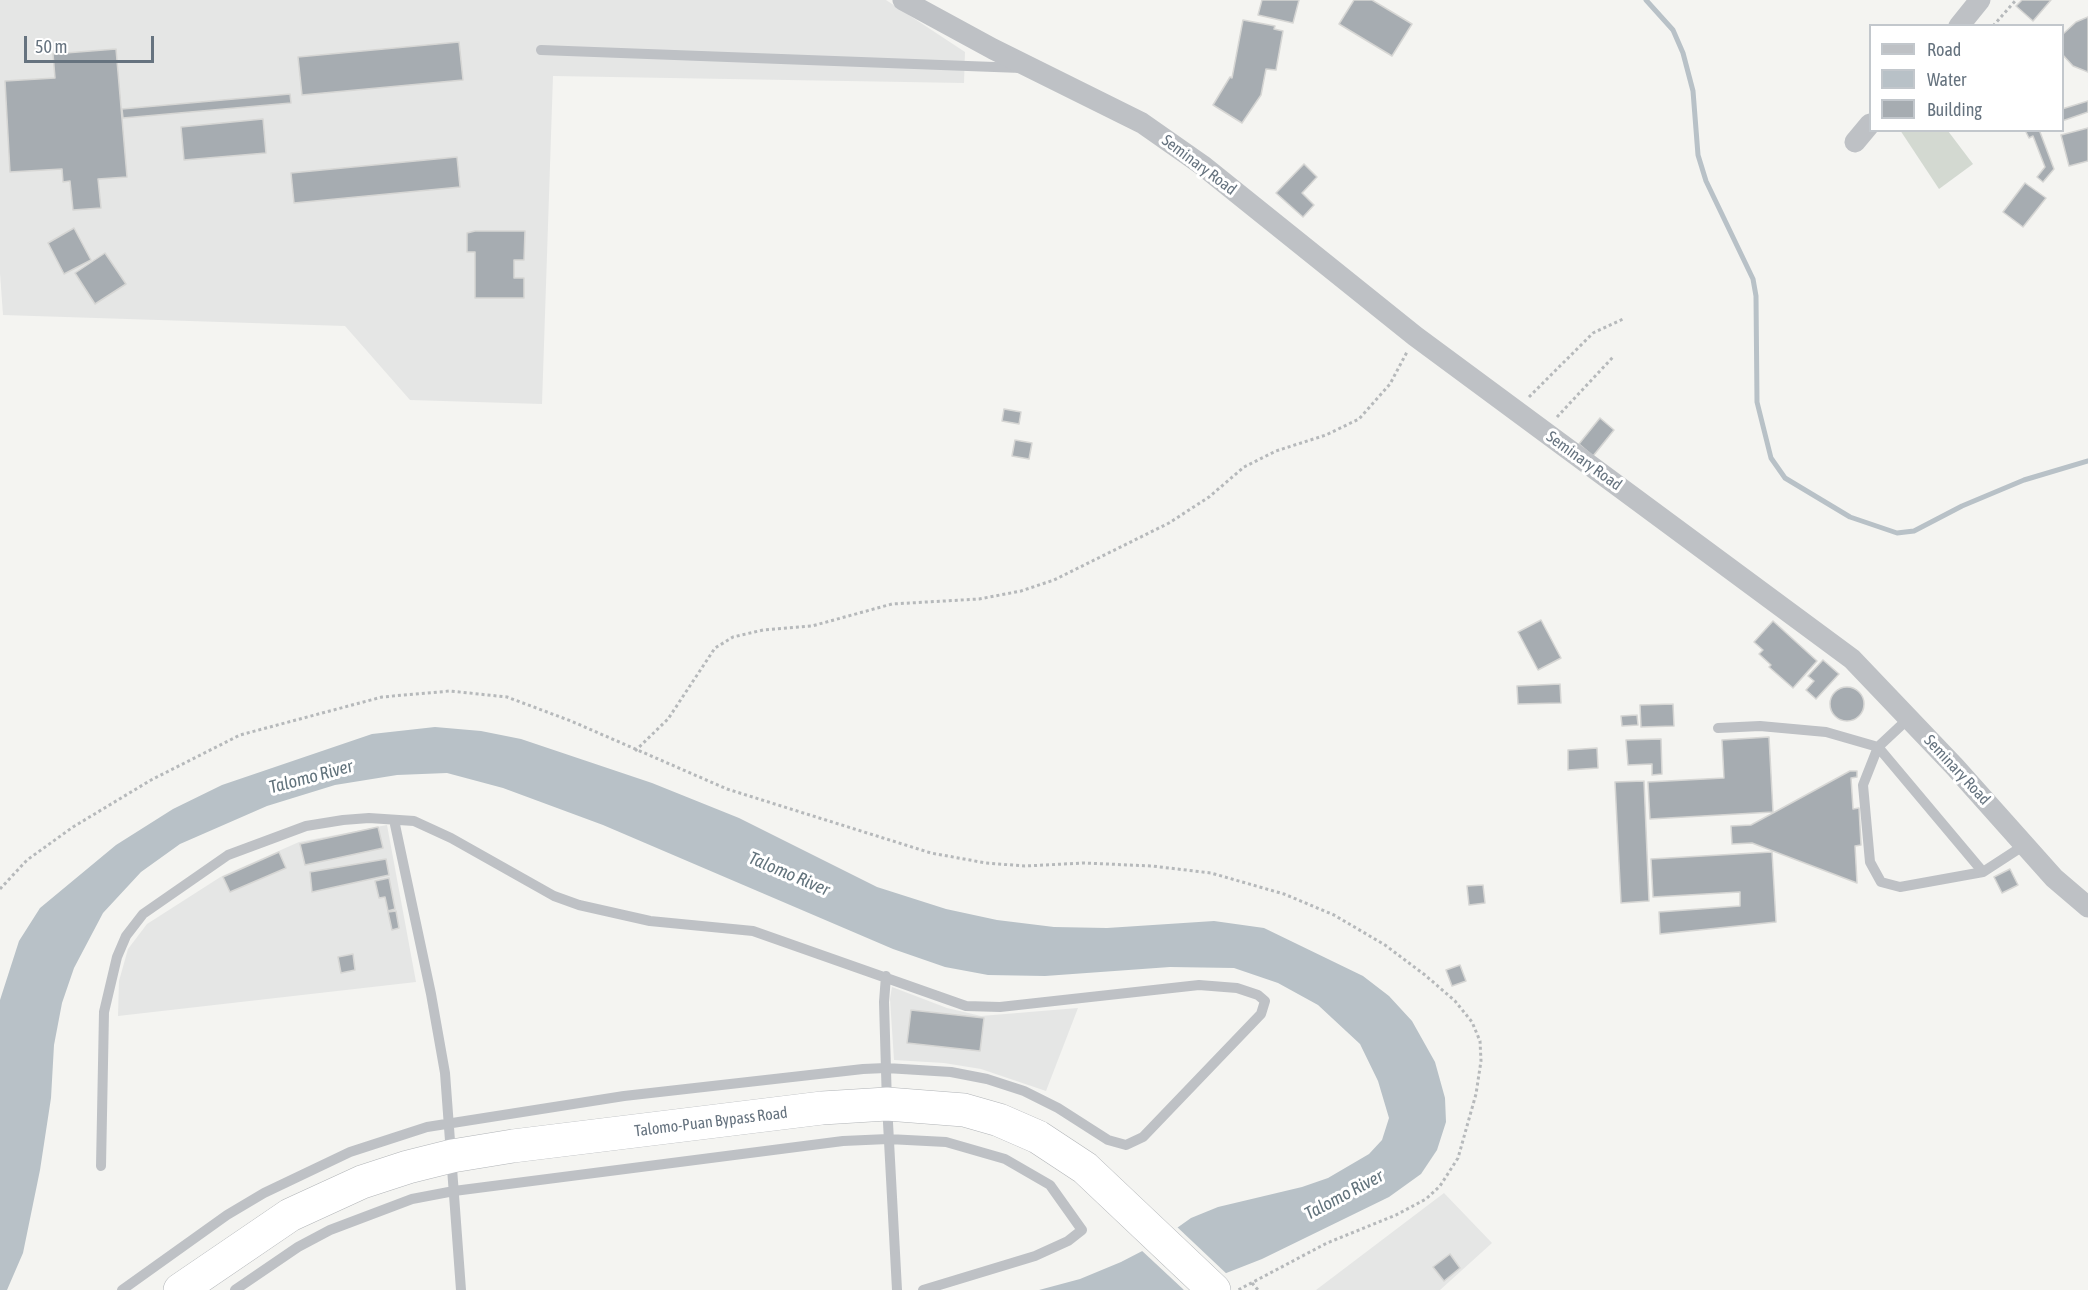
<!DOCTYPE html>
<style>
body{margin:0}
#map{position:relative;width:2088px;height:1290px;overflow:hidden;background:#f4f4f1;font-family:"Asap Condensed",sans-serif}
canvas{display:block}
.legend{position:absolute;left:1869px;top:24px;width:195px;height:108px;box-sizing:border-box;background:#fff;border:2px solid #c2c7cc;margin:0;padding:8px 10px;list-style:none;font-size:18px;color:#66737f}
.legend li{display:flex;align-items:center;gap:12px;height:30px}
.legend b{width:30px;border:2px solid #c2c7cc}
.scale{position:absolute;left:24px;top:36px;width:130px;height:27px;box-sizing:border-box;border:3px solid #66737f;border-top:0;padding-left:8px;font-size:18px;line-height:21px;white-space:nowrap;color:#66737f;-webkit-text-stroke:4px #fff;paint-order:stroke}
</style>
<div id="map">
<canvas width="2088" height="1290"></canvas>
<ul class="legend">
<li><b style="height:8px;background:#bec1c5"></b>Road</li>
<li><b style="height:16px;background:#b8c1c7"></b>Water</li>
<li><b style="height:16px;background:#a6acb1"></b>Building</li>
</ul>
<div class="scale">50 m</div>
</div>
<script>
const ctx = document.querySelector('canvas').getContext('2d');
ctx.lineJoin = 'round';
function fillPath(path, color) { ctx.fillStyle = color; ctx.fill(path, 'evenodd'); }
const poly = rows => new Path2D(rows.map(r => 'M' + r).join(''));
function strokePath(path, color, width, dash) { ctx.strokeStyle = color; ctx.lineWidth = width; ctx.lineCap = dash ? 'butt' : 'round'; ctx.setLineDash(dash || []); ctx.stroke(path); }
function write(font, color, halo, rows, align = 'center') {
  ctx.font = font + ' "Asap Condensed",sans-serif'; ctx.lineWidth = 6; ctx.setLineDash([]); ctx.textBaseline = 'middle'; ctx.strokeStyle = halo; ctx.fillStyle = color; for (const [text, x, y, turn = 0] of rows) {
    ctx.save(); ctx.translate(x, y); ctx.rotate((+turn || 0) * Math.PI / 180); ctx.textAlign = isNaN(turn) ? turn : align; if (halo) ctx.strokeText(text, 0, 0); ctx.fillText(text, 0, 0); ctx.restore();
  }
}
fillPath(poly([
 [0,0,886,0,965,52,964,83,553,76,542,404,410,400,345,326,3,315,0,273],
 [387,825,416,982,118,1016,119,981,128,949,147,924,222,876,299,842],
 [892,987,947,1008,981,1016,1078,1008,1046,1091,981,1069,944,1063,894,1060,890,999],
 [1444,1193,1492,1243,1440,1290,1316,1290]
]), '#e5e6e5');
fillPath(poly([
 [1900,130,1948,131,1973,164,1939,189]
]), '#d3d9d1');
fillPath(poly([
 [435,727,481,731,521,739,652,783,739,818,877,887,946,909,997,920,1054,927,1107,928,1214,921,1264,928,1363,976,1389,996,1412,1021,1435,1062,1445,1098,1446,1122,1437,1150,1421,1174,1389,1197,1262,1259,1183,1290,1039,1290,1080,1279,1121,1262,1150,1247,1191,1218,1218,1207,1302,1187,1328,1178,1369,1154,1382,1140,1389,1118,1378,1081,1360,1044,1318,1005,1278,983,1234,968,1170,967,1045,976,988,975,945,967,893,949,603,825,503,788,447,773,397,775,335,785,267,806,180,844,141,872,103,913,74,968,62,1003,54,1045,51,1098,40,1170,23,1253,7,1290,0,1290,0,1000,19,941,40,908,116,845,173,809,222,785,372,734]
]), '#b8c1c7');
fillPath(poly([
 [1175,1225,1229,1276,1192,1290,1184,1290,1140,1249]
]), '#f4f4f1');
strokePath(poly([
 [1646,0,1673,30,1683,53,1693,91,1698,155,1706,181,1753,279,1756,296,1757,402,1771,458,1785,478,1850,517,1897,533,1914,531,1962,506,2024,480,2088,461]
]), '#b8c1c7', 5);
const building = poly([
 [1262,0,1299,0,1293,23,1258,15,1262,0],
 [1354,0,1372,0,1412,24,1392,56,1339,24,1354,0],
 [2022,0,2051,0,2033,21,2016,6,2022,0],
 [2088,17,2088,72,2073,66,2062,54,2063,34,2076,22,2088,17],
 [1243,20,1275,26,1274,29,1283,31,1276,70,1266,69,1261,95,1242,123,1213,105,1230,77,1232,78,1243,20],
 [459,42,463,80,302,95,298,57,459,42],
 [116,49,127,177,98,179,101,208,73,210,70,181,63,182,62,169,10,172,5,81,55,78,53,54,116,49],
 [290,94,291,103,123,118,122,109,290,94],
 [2088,101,2088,112,2062,121,2062,109,2088,101],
 [263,119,266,153,184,160,181,127,263,119],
 [2088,128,2088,161,2069,166,2061,135,2088,128],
 [2025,130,2043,130,2040,132,2054,169,2043,182,2037,177,2045,167,2033,136,2029,138,2025,130],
 [457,157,460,187,294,203,291,173,457,157],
 [1304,164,1317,177,1302,193,1314,205,1303,217,1276,193,1304,164],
 [2025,183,2046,198,2023,227,2003,212,2025,183],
 [74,228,91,260,64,274,48,243,74,228],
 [475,231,525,231,524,260,514,260,514,278,524,278,524,298,475,298,475,252,467,252,467,233,475,231],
 [105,253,126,284,95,304,75,273,105,253],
 [1004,409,1021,412,1019,424,1002,421,1004,409],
 [1600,418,1614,430,1593,456,1579,444,1600,418],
 [1015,440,1032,443,1029,459,1012,456,1015,440],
 [1541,620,1561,658,1538,670,1518,632,1541,620],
 [1773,621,1817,661,1793,688,1769,667,1771,665,1759,654,1763,650,1754,642,1773,621],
 [1823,660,1839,674,1816,699,1806,690,1814,681,1808,676,1823,660],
 [1560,684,1561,703,1518,704,1517,686,1560,684],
 '1830 704a17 17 0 1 1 34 0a17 17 0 1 1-34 0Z',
 [1673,704,1674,726,1641,727,1640,705,1673,704],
 [1637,715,1638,725,1622,726,1621,716,1637,715],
 [1769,737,1773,812,1650,819,1648,782,1724,778,1722,740,1769,737],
 [1661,739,1662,774,1652,775,1652,764,1628,765,1626,740,1661,739],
 [1597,748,1598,768,1568,770,1568,750,1597,748],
 [1850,771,1857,771,1857,777,1851,778,1853,809,1859,808,1860,827,1861,845,1855,846,1857,883,1752,843,1732,844,1731,826,1751,825,1850,771],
 [1644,781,1649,901,1621,903,1615,782,1644,781],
 [378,827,383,848,305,865,300,844,378,827],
 [279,852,286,868,230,892,223,877,279,852],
 [1772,852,1776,922,1660,934,1659,912,1740,906,1740,892,1653,897,1651,859,1772,852],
 [386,859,389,875,312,892,310,872,386,859],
 [2010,869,2018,885,2002,893,1994,877,2010,869],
 [389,878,395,909,388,911,385,897,379,898,375,881,389,878],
 [1483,885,1485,903,1469,905,1467,886,1483,885],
 [396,911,399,928,392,930,388,912,396,911],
 [353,954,355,970,341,973,338,957,353,954],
 [1460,965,1466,981,1452,986,1446,970,1460,965],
 [911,1010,984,1018,980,1051,907,1043,911,1010],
 [1450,1254,1460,1268,1444,1281,1433,1267,1450,1254]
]);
fillPath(building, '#a6acb1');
strokePath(building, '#d6d6d4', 1.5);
const trunk = poly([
 [180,1290,290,1215,362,1182,408,1167,452,1156,513,1146,822,1108,887,1104,964,1110,999,1120,1038,1137,1085,1168,1214,1290]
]);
strokePath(trunk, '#b1b4b7', 34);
strokePath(poly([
 [1993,26,2016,0],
 [1529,397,1593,333,1623,319],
 [1557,417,1613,357],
 [635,751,668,719,715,648,733,637,763,630,812,626,892,604,979,599,1021,591,1054,580,1169,523,1209,497,1244,467,1276,451,1326,435,1359,419,1390,384,1407,352],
 [0,889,27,860,73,827,151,780,240,735,382,697,450,691,507,697,571,721,727,789,931,853,986,863,1025,866,1084,863,1152,866,1211,873,1284,894,1334,915,1385,945,1425,975,1455,1001,1472,1022,1480,1041,1481,1061,1476,1094,1458,1158,1440,1186,1426,1199,1396,1215,1327,1243,1238,1290],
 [1252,1283,1258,1290]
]), '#b6b9bb', 3, [3, 3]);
strokePath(poly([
 [541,50,1021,68],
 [1909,718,1878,747,1863,785,1870,862,1881,882,1900,887,1983,872,2023,846],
 [1718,728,1760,726,1826,732,1878,747,1983,872],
 [394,820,431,994,445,1073,461,1290],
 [886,976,884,1002,887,1104,897,1290],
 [101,1166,104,1012,117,957,126,936,143,914,228,855,306,826,343,820,369,818,414,821,451,838,554,896,579,905,650,921,753,931,966,1006,1000,1007,1199,985,1237,988,1258,995,1265,1001,1261,1014,1143,1137,1126,1145,1108,1140,1058,1108,1024,1091,987,1079,951,1072,886,1068,863,1069,624,1096,427,1127,350,1152,264,1193,227,1215,122,1290],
 [235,1290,298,1247,330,1230,412,1199,454,1191,843,1141,888,1139,946,1142,1005,1159,1050,1185,1082,1230,1068,1241,1035,1256,923,1290]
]), '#bec1c5', 10);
strokePath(poly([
 [903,0,993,49,1142,123,1202,165,1415,336,1852,659,1955,767,2054,878,2088,907],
 [1959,26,1980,0],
 [1855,142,1870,124]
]), '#bec1c5', 21);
strokePath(trunk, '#fff', 33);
write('16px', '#66737f', '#fff', [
 ["Seminary Road",1199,165,37],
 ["Seminary Road",1584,461,36],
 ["Seminary Road",1957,770,47],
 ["Talomo-Puan Bypass Road",711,1122,-7]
]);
write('italic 18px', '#62737c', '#fff', [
 ["Talomo River",311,777,-15],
 ["Talomo River",789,874,23],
 ["Talomo River",1344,1195,-28]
]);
</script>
